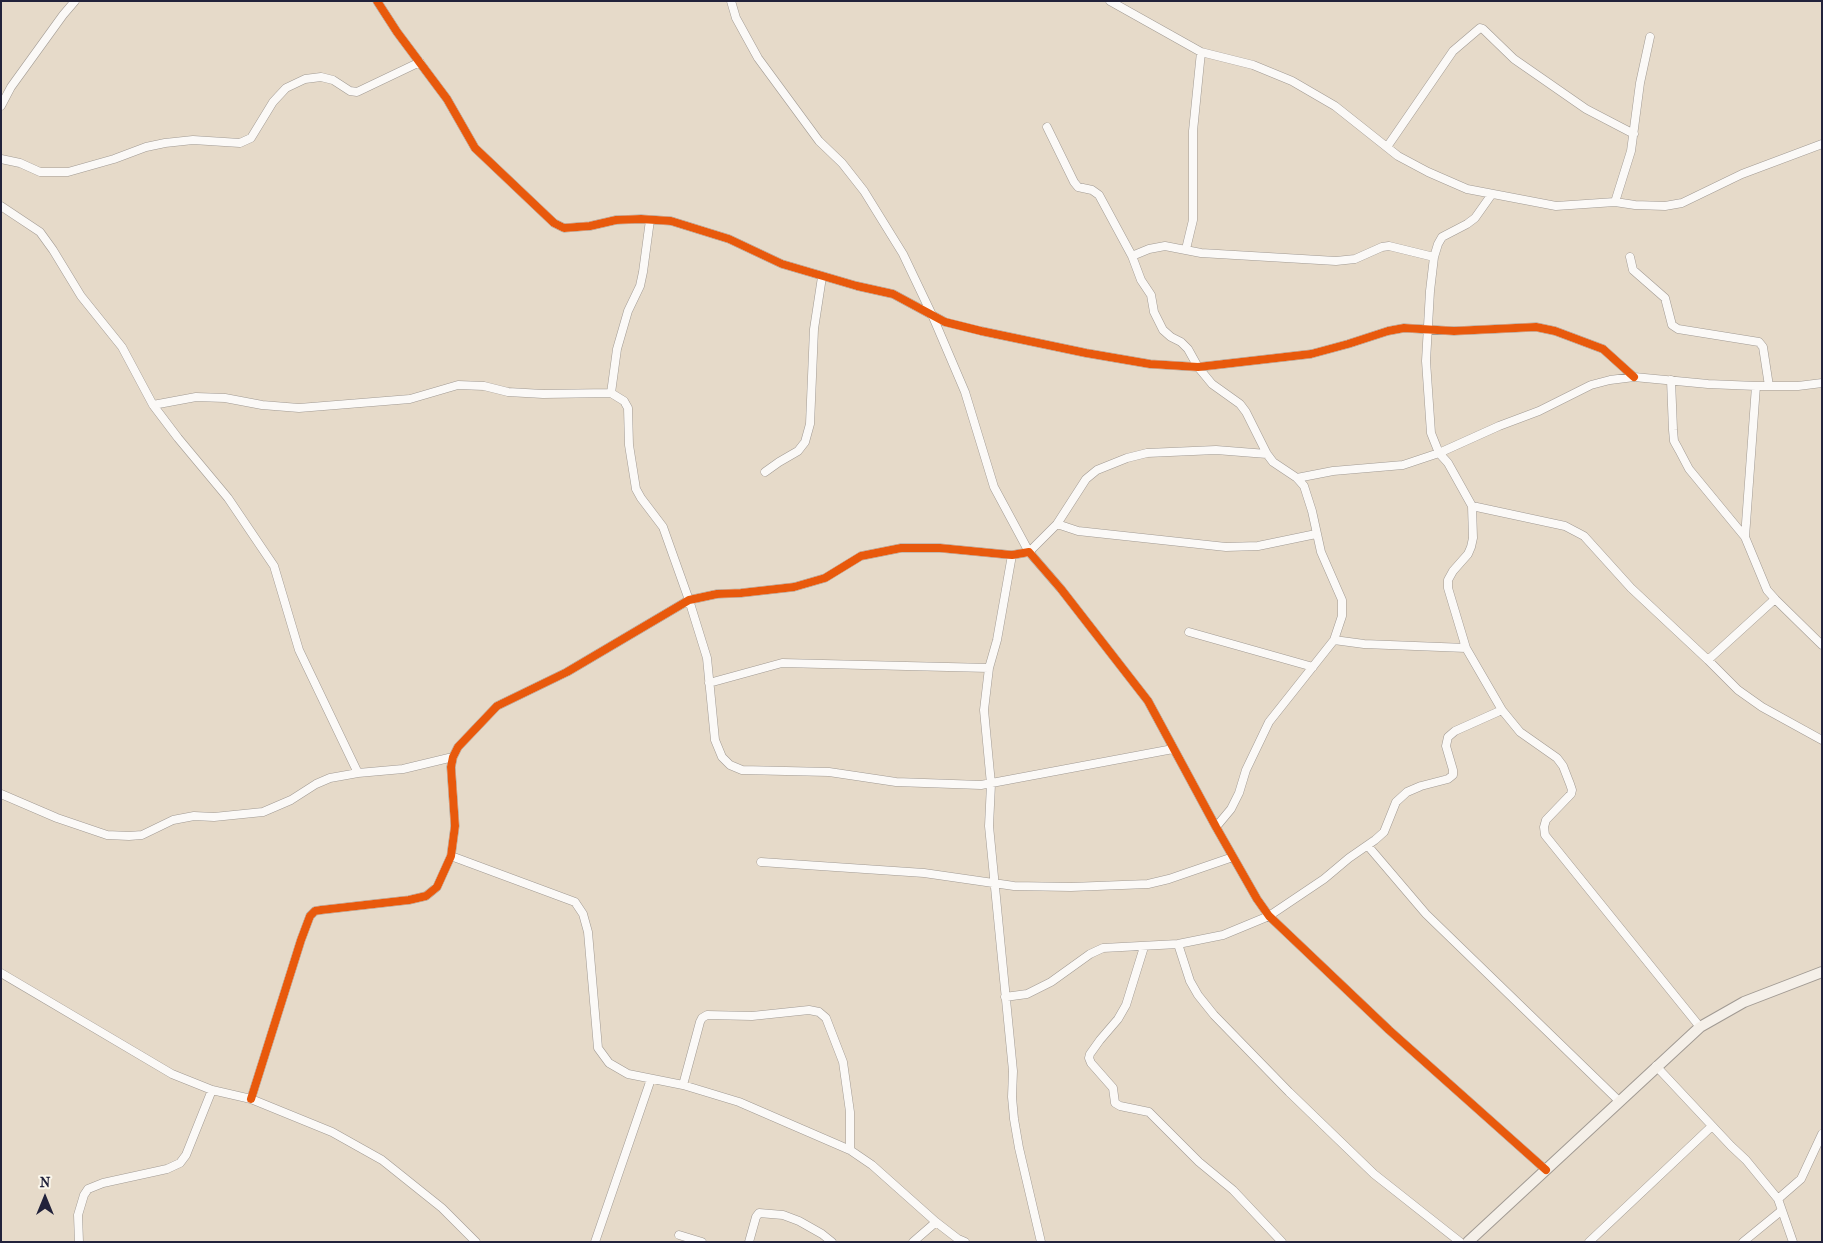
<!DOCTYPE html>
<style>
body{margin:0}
#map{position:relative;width:1823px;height:1243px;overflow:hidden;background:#e6dac9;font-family:"IM FELL French Canon",serif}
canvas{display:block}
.frame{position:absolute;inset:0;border:2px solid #22223b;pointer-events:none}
.north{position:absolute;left:20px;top:1173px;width:50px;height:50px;-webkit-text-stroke:4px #fbf7ec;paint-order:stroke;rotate:0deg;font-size:14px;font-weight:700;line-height:20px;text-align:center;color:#22223b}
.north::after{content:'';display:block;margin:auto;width:18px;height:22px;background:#22223b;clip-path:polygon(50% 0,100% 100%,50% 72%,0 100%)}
</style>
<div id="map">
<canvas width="1823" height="1243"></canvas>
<div class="frame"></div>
<div class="north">N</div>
</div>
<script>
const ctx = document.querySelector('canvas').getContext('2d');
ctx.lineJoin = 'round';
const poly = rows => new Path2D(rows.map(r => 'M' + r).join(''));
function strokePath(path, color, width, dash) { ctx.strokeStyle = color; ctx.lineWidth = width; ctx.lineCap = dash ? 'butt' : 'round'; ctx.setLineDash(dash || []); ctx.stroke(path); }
const street = poly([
 [377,1,397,32,447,99,475,148,554,223,564,228,590,226,616,220,641,219,671,221,729,239,782,264,857,286,893,294,945,322,981,331,1086,353,1150,364,1198,367,1311,354,1348,344,1388,331,1404,328,1454,331,1536,327,1555,331,1603,349,1634,377],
 [731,1,736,18,758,58,819,141,842,163,864,191,903,254,933,317,965,392,994,487,1029,552,1057,524,1086,479,1097,470,1127,458,1147,453,1216,450,1267,454],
 [1110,1,1201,52,1253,65,1292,81,1335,106,1398,156,1428,172,1467,189,1556,206,1615,202,1635,205,1665,206,1682,203,1742,174,1822,144],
 [1,106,11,87,63,15,75,1],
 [1047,127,1074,182,1078,187,1092,190,1099,195,1132,256],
 [1387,147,1453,51,1480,28,1483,29,1514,59,1586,109,1634,134],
 [1,159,20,163,40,172,68,172,114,159,146,147,165,143,193,140,240,143,251,138,273,102,286,88,305,79,321,77,333,80,350,91,357,92,420,62],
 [1492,194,1475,218,1467,224,1442,237,1438,244,1434,257,1430,291,1426,361,1431,433,1439,453,1448,463,1472,506,1473,538,1471,547,1468,554,1453,571,1448,580,1448,588,1466,648,1502,710,1520,732,1557,758,1563,766,1570,784,1572,790,1571,794,1546,820,1544,827,1545,835,1700,1027],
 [1615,202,1631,151,1640,83,1650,37],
 [1,206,40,232,53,250,81,296,122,347,153,405,178,438,228,498,274,566,299,650,358,773],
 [1186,249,1193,220,1193,131,1201,52],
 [1630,257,1633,270,1665,298,1672,325,1678,329,1759,342,1763,347,1769,386],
 [1671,380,1673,430,1674,441,1679,450,1689,469,1745,537,1767,590,1775,599,1708,660],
 [611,393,617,349,628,311,640,286,643,272,650,220],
 [153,405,196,397,225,398,262,405,299,408,410,399,458,385,484,386,508,392,543,394,611,393,624,401,628,408,629,445,636,489,641,498,663,527,689,600,707,658,715,740,722,757,730,765,742,770,829,772,896,782,981,785,1173,749],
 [765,472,779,462,798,451,805,442,810,424,814,329,822,277],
 [1297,478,1333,471,1403,465,1439,453,1499,426,1539,411,1591,385,1610,380,1634,377,1708,384,1756,386,1798,386,1822,383],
 [1472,506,1565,526,1584,536,1631,588,1708,660,1738,690,1762,707,1822,740],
 [1057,524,1078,531,1226,547,1258,546,1316,534],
 [1745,537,1756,386],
 [1012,555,997,640,989,668,984,710,991,784,989,826,1013,1071,1012,1097,1014,1119,1019,1148,1041,1242],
 [1775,599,1822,645],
 [1189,632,1313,667],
 [1334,640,1364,644,1466,648],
 [709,683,782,663,989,668],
 [1,794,57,818,107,835,129,836,142,835,173,820,194,816,214,817,263,812,291,800,316,784,330,778,358,773,403,769,453,757],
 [1216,827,1231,809,1239,793,1246,770,1269,722,1334,640,1342,616,1342,600,1321,552,1312,511,1304,486,1297,478,1273,462,1267,454,1246,412,1240,404,1212,384,1198,367,1188,349,1181,342,1171,337,1163,330,1154,312,1151,295,1141,280,1132,256,1149,249,1165,246,1201,253,1336,261,1355,259,1382,247,1389,246,1434,257],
 [1368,846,1426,914,1619,1101],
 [451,856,575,902,583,914,588,932,598,1048,609,1063,628,1074,683,1085,739,1102,850,1150,872,1165,936,1222,958,1239,965,1242],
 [761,862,924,873,1014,886,1071,887,1148,884,1169,879,1233,857],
 [1178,944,1190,981,1198,995,1214,1015,1289,1092,1374,1174,1460,1242],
 [1144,947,1126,1005,1118,1019,1100,1040,1090,1054,1089,1058,1091,1063,1113,1088,1115,1103,1120,1106,1149,1112,1199,1162,1233,1190,1282,1242],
 [1,973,172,1074,212,1090,251,1099,332,1132,382,1160,442,1208,476,1242],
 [1005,997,1027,994,1051,982,1090,954,1103,948,1178,944,1223,935,1269,916,1324,879,1349,858,1375,840,1384,832,1396,802,1407,792,1421,786,1448,779,1453,775,1453,770,1446,746,1448,737,1455,731,1502,710],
 [1656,1066,1731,1146,1746,1160,1778,1199,1793,1242],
 [683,1085,700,1022,702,1018,707,1015,752,1016,809,1010,819,1012,826,1018,843,1062,850,1112,850,1150],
 [251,1099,301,940,310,916,315,911,321,910,409,900,426,896,437,887,451,856,455,826,451,767,453,757,458,747,497,706,567,672,689,600,717,594,741,593,794,587,825,578,861,556,901,548,940,548,1012,555,1029,552,1061,589,1148,701,1216,827,1257,899,1269,916,1389,1030,1546,1170],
 [1778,1199,1801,1179,1822,1134],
 [679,1235,702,1242],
 [79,1242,78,1215,84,1195,88,1189,103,1183,167,1169,180,1163,186,1155,212,1090],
 [595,1242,651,1079],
 [749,1242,756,1217,759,1213,783,1215,799,1221,822,1234,832,1242],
 [913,1242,936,1222],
 [1589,1242,1712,1126],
 [1743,1242,1781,1211]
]);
const secondary = poly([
 [1468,1242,1700,1027,1744,1002,1822,972]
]);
strokePath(street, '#a19a93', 9);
strokePath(secondary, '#a19a93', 12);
strokePath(street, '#fbf9f7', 8);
strokePath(secondary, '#f5f0e9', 10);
strokePath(poly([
 [377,1,397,32,447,99,475,148,554,223,564,228,590,226,616,220,641,219,671,221,729,239,782,264,857,286,893,294,945,322,981,331,1086,353,1150,364,1198,367,1311,354,1348,344,1388,331,1404,328,1454,331,1536,327,1555,331,1603,349,1634,377],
 [251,1099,301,940,310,916,315,911,321,910,409,900,426,896,437,887,451,856,455,826,451,767,453,757,458,747,497,706,567,672,689,600,717,594,741,593,794,587,825,578,861,556,901,548,940,548,1012,555,1029,552,1061,589,1148,701,1216,827,1257,899,1269,916,1389,1030,1546,1170]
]), '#e8590c', 8);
</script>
